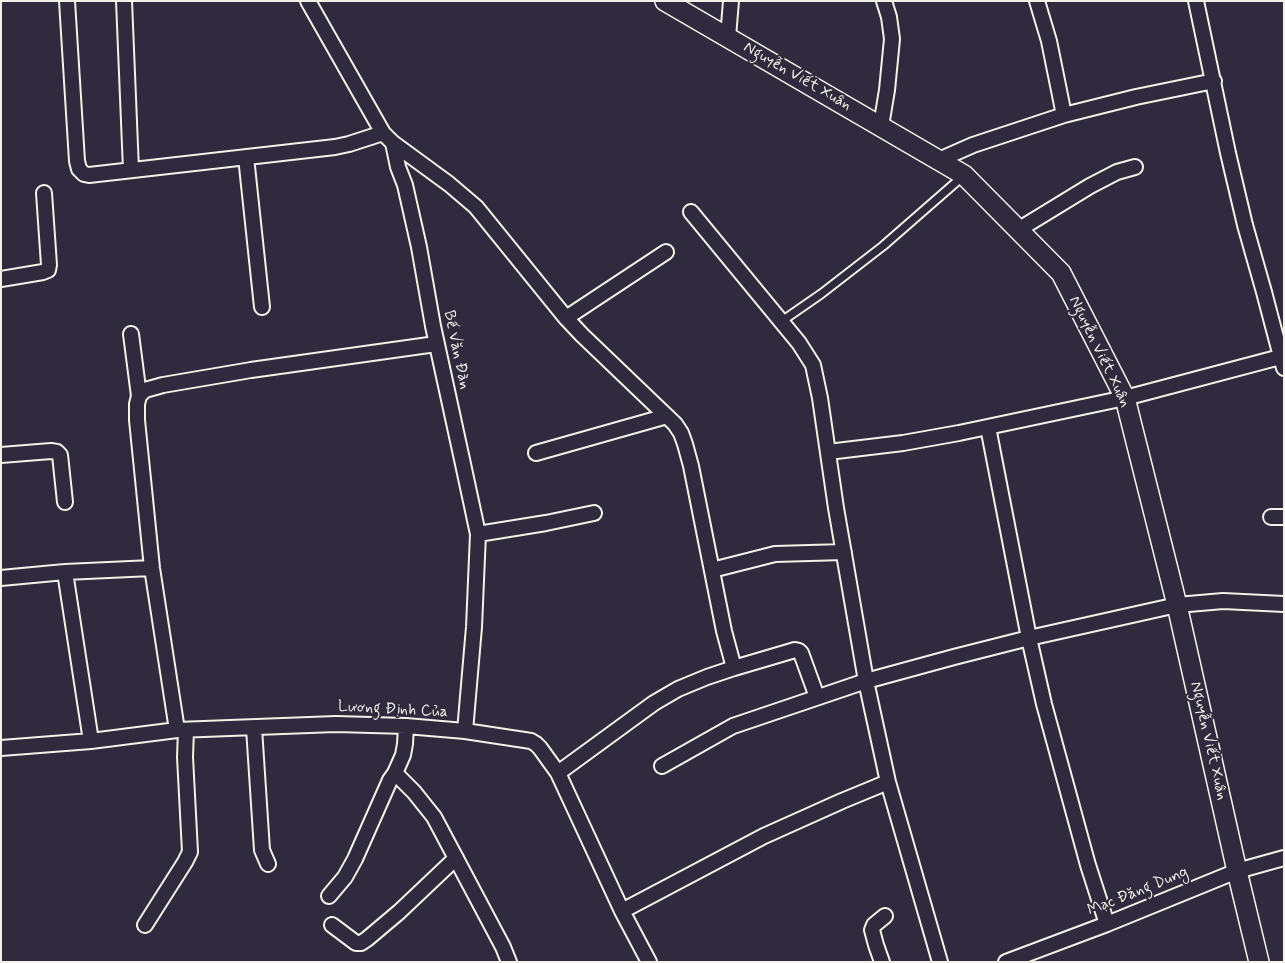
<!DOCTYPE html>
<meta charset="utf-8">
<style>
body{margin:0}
#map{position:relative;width:1285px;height:963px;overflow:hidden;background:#2f2a3d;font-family:Mynerve,sans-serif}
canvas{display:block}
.frame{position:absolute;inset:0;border:2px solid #f4f1e8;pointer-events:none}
</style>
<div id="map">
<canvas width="1285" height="963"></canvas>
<div class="frame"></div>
</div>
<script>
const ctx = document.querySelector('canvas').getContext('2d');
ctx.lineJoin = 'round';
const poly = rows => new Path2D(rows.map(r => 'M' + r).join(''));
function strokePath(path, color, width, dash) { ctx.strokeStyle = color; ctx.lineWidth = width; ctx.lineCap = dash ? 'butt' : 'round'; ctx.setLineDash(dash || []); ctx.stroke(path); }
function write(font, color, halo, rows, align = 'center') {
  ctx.font = font + ' Mynerve,sans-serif'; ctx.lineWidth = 4; ctx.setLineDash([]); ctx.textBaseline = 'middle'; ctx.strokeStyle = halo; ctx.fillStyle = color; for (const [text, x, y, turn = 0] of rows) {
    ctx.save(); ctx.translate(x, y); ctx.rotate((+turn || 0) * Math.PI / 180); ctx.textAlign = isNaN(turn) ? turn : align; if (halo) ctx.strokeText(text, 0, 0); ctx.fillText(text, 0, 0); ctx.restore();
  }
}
const lane = poly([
 [782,321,821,294,883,246,962,177]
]);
const street = poly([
 [67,1,77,161,79,169,84,174,89,175,335,147,349,144,383,133],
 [124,1,131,170],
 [308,1,383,133,393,143,398,167,405,185,419,247,433,326,463,464,478,534,474,627,465,731],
 [1037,1,1049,41,1064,115],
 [1196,1,1228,153,1245,225,1264,292,1284,368],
 [728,37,731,1],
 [881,126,887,90,892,39,889,17,884,1],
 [393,143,449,184,476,207,566,318,582,335,675,424,681,433,685,444,691,466,724,631,734,668,707,677,678,689,654,703,558,773],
 [246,157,262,307],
 [939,160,973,145,1064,115,1136,97,1214,81],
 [691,212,799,343,813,365,820,398,836,508,866,681,888,782,940,962],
 [1018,230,1090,186,1117,172,1135,167],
 [1,279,43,272,48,270,49,265,44,193],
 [566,318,666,252],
 [131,334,139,396],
 [988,427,1029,638,1044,704,1088,865,1107,924],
 [828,452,903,443,959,433,1125,398,1284,356],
 [536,453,667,416],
 [1,455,51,451,57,452,60,455,65,502],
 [1271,517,1284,517],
 [478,534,546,523,594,513],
 [712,570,775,554,844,552],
 [65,572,91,741],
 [1,578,65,572,152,568],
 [734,668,795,650,799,651,801,653,817,697],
 [406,726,405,744,403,755,395,773,414,792,434,817,503,947,509,962],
 [254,728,262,850,268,864],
 [177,730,152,568,137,420,137,404,139,396,145,390,163,385,251,370,436,344],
 [1,748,91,741,177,730,336,724,406,726,465,731,531,741,536,744,540,748,558,773,622,911,649,962],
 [662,766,733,726,866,681,954,657,1029,638,1177,605,1223,601,1284,604],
 [329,896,345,877,355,859,390,780,395,773],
 [622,911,764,836,842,801,888,782],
 [145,925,185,862,190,852,185,757,186,730],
 [332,925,356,943,361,943,367,939,399,912,456,858],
 [882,962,876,945,872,930,874,925,885,916],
 [1006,962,1107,924,1237,871,1284,858]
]);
const secondary = poly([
 [665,1,964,175,1061,273,1125,398,1177,605,1237,871,1259,962]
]);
strokePath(lane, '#f4f1e8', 11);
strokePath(street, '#f4f1e8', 18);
strokePath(secondary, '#f4f1e8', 22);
strokePath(lane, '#2f2a3d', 7);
strokePath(street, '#2f2a3d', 14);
strokePath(secondary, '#2f2a3d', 19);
write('16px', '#f4f1e8', '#2f2a3d', [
 ["Nguyễn Viết Xuân",797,77,30],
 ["Bế Văn Đàn",456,350,78],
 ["Nguyễn Viết Xuân",1099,352,64],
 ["Lương Định Của",393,710,3],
 ["Nguyễn Viết Xuân",1208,741,77],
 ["Mạc Đăng Dung",1138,892,-22]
]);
</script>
